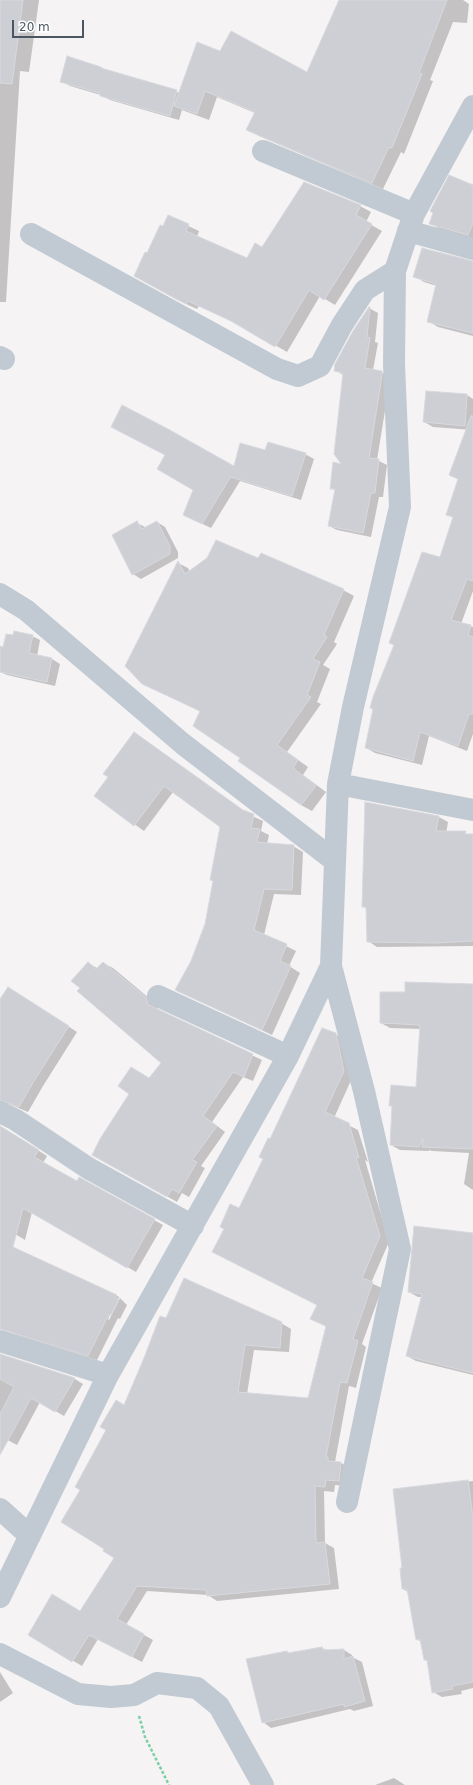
<!DOCTYPE html>
<style>
body{margin:0}
#map{position:relative;width:473px;height:1785px;overflow:hidden;background:#f5f3f3;font-family:"DejaVu Sans",sans-serif}
canvas{display:block}
.scale{position:absolute;left:12px;top:20px;width:72px;height:18px;box-sizing:border-box;border:2px solid #4a5661;border-top:0;padding-left:5px;font-size:12px;line-height:14px;white-space:nowrap;color:#4a5661;-webkit-text-stroke:3px #fff;paint-order:stroke}
</style>
<div id="map">
<canvas width="473" height="1785"></canvas>
<div class="scale">20 m</div>
</div>
<script>
const ctx = document.querySelector('canvas').getContext('2d');
ctx.lineJoin = 'round';
function fillPath(path, color) { ctx.fillStyle = color; ctx.fill(path, 'evenodd'); }
const poly = rows => new Path2D(rows.map(r => 'M' + r).join(''));
function strokePath(path, color, width, dash) { ctx.strokeStyle = color; ctx.lineWidth = width; ctx.lineCap = dash ? 'butt' : 'round'; ctx.setLineDash(dash || []); ctx.stroke(path); }
fillPath(poly([
 [0,0,39,0,29,72,20,71,6,302,0,302],
 [348,0,463,0,469,4,467,23,453,22,430,80,433,81,404,154,401,152,383,189,259,136,247,130,255,113,217,97,209,120,182,110,179,120,110,100,101,95,70,86,61,81,101,67,108,71,180,93,221,52,308,73],
 [473,186,473,238,440,229,431,224],
 [360,206,371,212,366,222,382,231,335,305,320,296,287,352,242,326,199,306,197,309,188,305,146,282,148,254,169,217,199,231,197,237,247,260,262,248],
 [473,262,473,336,438,327,428,321,437,286,424,282,414,276],
 [369,308,378,313,375,342,378,343,373,370,381,372,390,377,390,380,377,460,387,465,383,497,379,497,371,537,337,530,329,526,336,491,331,488,344,466,343,375,335,370],
 [467,395,473,399,473,430,433,427,424,422],
 [266,451,305,454,314,459,301,500,240,481,211,528,192,519,235,468],
 [473,480,473,591,461,624,473,627,473,734,467,751,429,736,422,765,375,753,366,748],
 [157,522,165,527,178,552,178,558,141,579,133,574,137,523,145,527],
 [259,560,343,590,354,596,334,642,337,644,323,665,330,669,317,702,321,704,287,752,308,767,303,775,326,792,312,811,301,805,241,758,201,712,142,683,178,563,188,568,190,572],
 [32,636,40,640,37,656,52,659,60,664,55,686,7,675,0,672,0,647,4,649],
 [134,733,246,813,263,821,261,831,269,835,267,844,293,846,303,852,301,895,274,894,264,935,296,951,289,966,300,973,272,1035,176,990,192,961,206,925,214,882,211,880,221,826,173,792,144,831,95,796,109,777],
 [439,817,448,822,438,884,473,835,473,946,377,947,368,941,367,909,363,906],
 [88,963,97,968,103,963,113,968,155,1003,159,1011,262,1060,253,1081,243,1077,212,1122,225,1132,201,1166,205,1168,189,1197,182,1193,177,1202,93,1155,162,1063,81,988],
 [473,985,473,1190,464,1184,469,1153,432,1151,429,1150,429,1151,400,1150,391,1145,393,1107,390,1105,417,1088,421,1029,390,1028,381,1023,406,993],
 [17,993,77,1032,43,1086,28,1112,9,1104,3,1106,0,1109,0,1001],
 [335,1034,345,1040,353,1076,334,1118,358,1130,368,1162,365,1160,389,1242,371,1283,382,1288,362,1344,366,1347,356,1388,349,1386,335,1462,341,1463,350,1468,348,1486,335,1485,334,1492,324,1491,325,1543,334,1548,339,1589,217,1601,208,1595,147,1591,126,1625,153,1640,142,1662,98,1639,82,1666,29,1635,81,1613,115,1557,106,1548,82,1490,167,1320,281,1323,291,1329,289,1352,254,1350,247,1394,308,1399,327,1327,311,1319,318,1305,240,1210,264,1159,270,1141],
 [0,1126,47,1156,43,1163,77,1182,79,1178,163,1225,136,1272,32,1212,25,1240,0,1225],
 [415,1227,473,1234,473,1375,416,1361,407,1356,422,1297,418,1297,409,1292],
 [116,1295,120,1298,118,1298,108,1319,109,1320,120,1298,127,1305,120,1319,118,1318,97,1360,17,1335,0,1322],
 [0,1355,75,1379,83,1384,64,1416,40,1402,17,1445,0,1436],
 [473,1481,473,1688,461,1691,462,1694,442,1697,433,1692,428,1661,425,1660,422,1642,416,1639,408,1592,403,1589,403,1569,394,1490],
 [322,1648,327,1650,344,1650,352,1655,352,1657,362,1662,373,1706,354,1711,350,1709,271,1728,263,1722,287,1652,290,1654],
 [0,1672,13,1693,0,1702],
 [394,1778,405,1785,375,1785]
]), '#0003');
const building = poly([
 [0,0,23,0,12,84,0,83,0,0],
 [339,0,447,0,419,73,422,74,392,148,389,147,372,183,246,130,255,112,205,91,197,114,174,106,197,42,220,51,231,31,307,72,339,0],
 [67,56,101,67,101,68,177,90,170,116,100,96,100,93,60,82,67,56],
 [449,175,473,185,473,223,468,235,429,224,433,213,430,211,449,175],
 [304,182,361,205,356,215,372,224,324,300,309,290,275,347,231,321,188,301,186,304,176,299,134,276,145,252,147,253,160,225,163,226,168,215,189,224,186,231,247,258,255,243,262,247,304,182],
 [422,248,473,261,473,333,427,322,436,284,413,277,422,248],
 [369,307,370,307,367,337,370,338,365,368,382,371,382,375,369,458,379,459,375,493,371,493,363,533,328,526,335,489,330,489,333,462,341,464,334,454,343,373,334,371,335,364,353,331,369,307],
 [426,391,467,394,465,426,423,422,426,391],
 [122,405,168,429,234,466,240,443,265,450,268,442,306,453,292,496,231,477,231,476,202,524,183,515,193,490,157,469,165,455,111,427,122,405],
 [471,416,473,416,473,581,467,579,451,620,471,625,468,635,473,637,473,714,469,714,458,746,420,732,413,761,365,748,373,709,370,708,373,697,394,645,389,643,422,552,440,557,453,517,446,515,458,479,449,475,471,416],
 [137,521,142,529,157,521,170,546,170,554,132,575,112,535,137,521],
 [216,540,258,558,261,553,344,589,324,635,327,637,313,659,320,662,307,695,311,697,277,745,298,760,293,768,316,786,301,805,238,761,240,758,193,726,200,711,142,684,125,666,178,561,185,574,207,558,216,540],
 [14,631,33,635,29,653,52,658,47,682,0,672,0,646,3,647,6,634,13,635,14,631],
 [134,732,243,810,254,814,251,828,260,829,257,842,294,845,292,890,264,889,254,930,287,944,280,961,291,966,262,1030,175,990,191,961,205,924,213,881,210,880,220,827,164,786,134,826,94,796,108,777,103,774,134,732],
 [365,802,439,816,436,831,466,831,465,834,473,834,473,941,436,943,367,942,366,907,362,907,365,802],
 [88,962,96,969,103,962,146,997,148,1004,153,1007,253,1054,244,1077,233,1072,203,1116,217,1126,192,1160,197,1162,179,1193,172,1189,167,1197,92,1155,100,1139,129,1094,118,1086,131,1067,149,1078,161,1063,77,991,80,988,71,981,88,962],
 [405,982,473,984,473,1149,422,1147,423,1138,419,1147,390,1145,392,1106,389,1106,391,1085,416,1087,420,1025,380,1023,380,992,405,992,405,982],
 [8,987,69,1026,34,1081,19,1107,0,1100,0,999,8,987],
 [322,1028,336,1033,344,1071,325,1112,349,1123,359,1158,356,1157,380,1236,362,1278,373,1282,353,1339,358,1341,347,1383,340,1382,326,1457,328,1457,328,1461,341,1462,339,1481,326,1480,325,1487,315,1486,316,1543,325,1542,330,1584,207,1596,206,1590,137,1586,117,1619,144,1634,132,1657,89,1635,72,1662,28,1635,52,1594,80,1611,114,1558,103,1551,104,1549,61,1522,80,1490,75,1487,106,1430,100,1427,116,1400,124,1405,144,1358,160,1316,166,1318,184,1278,282,1322,280,1348,245,1345,238,1392,308,1398,326,1326,310,1319,317,1305,212,1252,224,1229,220,1227,230,1204,239,1208,263,1159,259,1157,268,1138,270,1139,322,1028],
 [0,1126,39,1150,34,1157,77,1181,79,1177,155,1219,127,1268,23,1208,13,1247,117,1295,115,1297,119,1299,111,1315,109,1314,88,1356,0,1329,0,1126],
 [414,1226,473,1233,473,1373,406,1356,422,1294,408,1292,414,1226],
 [0,1354,75,1378,55,1412,31,1398,0,1455,0,1414,14,1387,0,1379,0,1354],
 [468,1480,473,1518,473,1682,452,1686,453,1689,432,1693,427,1660,424,1660,420,1639,416,1640,407,1589,402,1589,400,1568,402,1568,393,1489,468,1480],
 [322,1647,323,1650,344,1649,344,1659,353,1656,365,1701,344,1707,344,1704,262,1723,246,1659,287,1651,288,1653,322,1647]
]);
fillPath(building, '#cdcfd5');
strokePath(building, '#d7d9de', 1);
strokePath(poly([
 [139,1716,145,1737,169,1785]
]), '#7ad0a6', 2.5, [3, 2]);
strokePath(poly([
 [263,151,414,214],
 [408,231,473,249],
 [31,234,277,369,298,376,320,366,342,325,365,290,395,271],
 [0,357,4,359],
 [0,594,26,610,183,744,335,861],
 [338,784,473,810],
 [331,966,364,1091,400,1249,347,1502],
 [158,996,288,1056],
 [0,1112,16,1120,88,1168,193,1226],
 [0,1341,108,1375],
 [0,1509,30,1536],
 [0,1597,108,1375,288,1056,331,966,338,784,353,707,400,507,394,364,395,271,414,214,473,106],
 [0,1654,78,1694,111,1697,134,1695,157,1683,197,1688,219,1706,263,1785]
]), '#c1cad2', 22);
</script>
